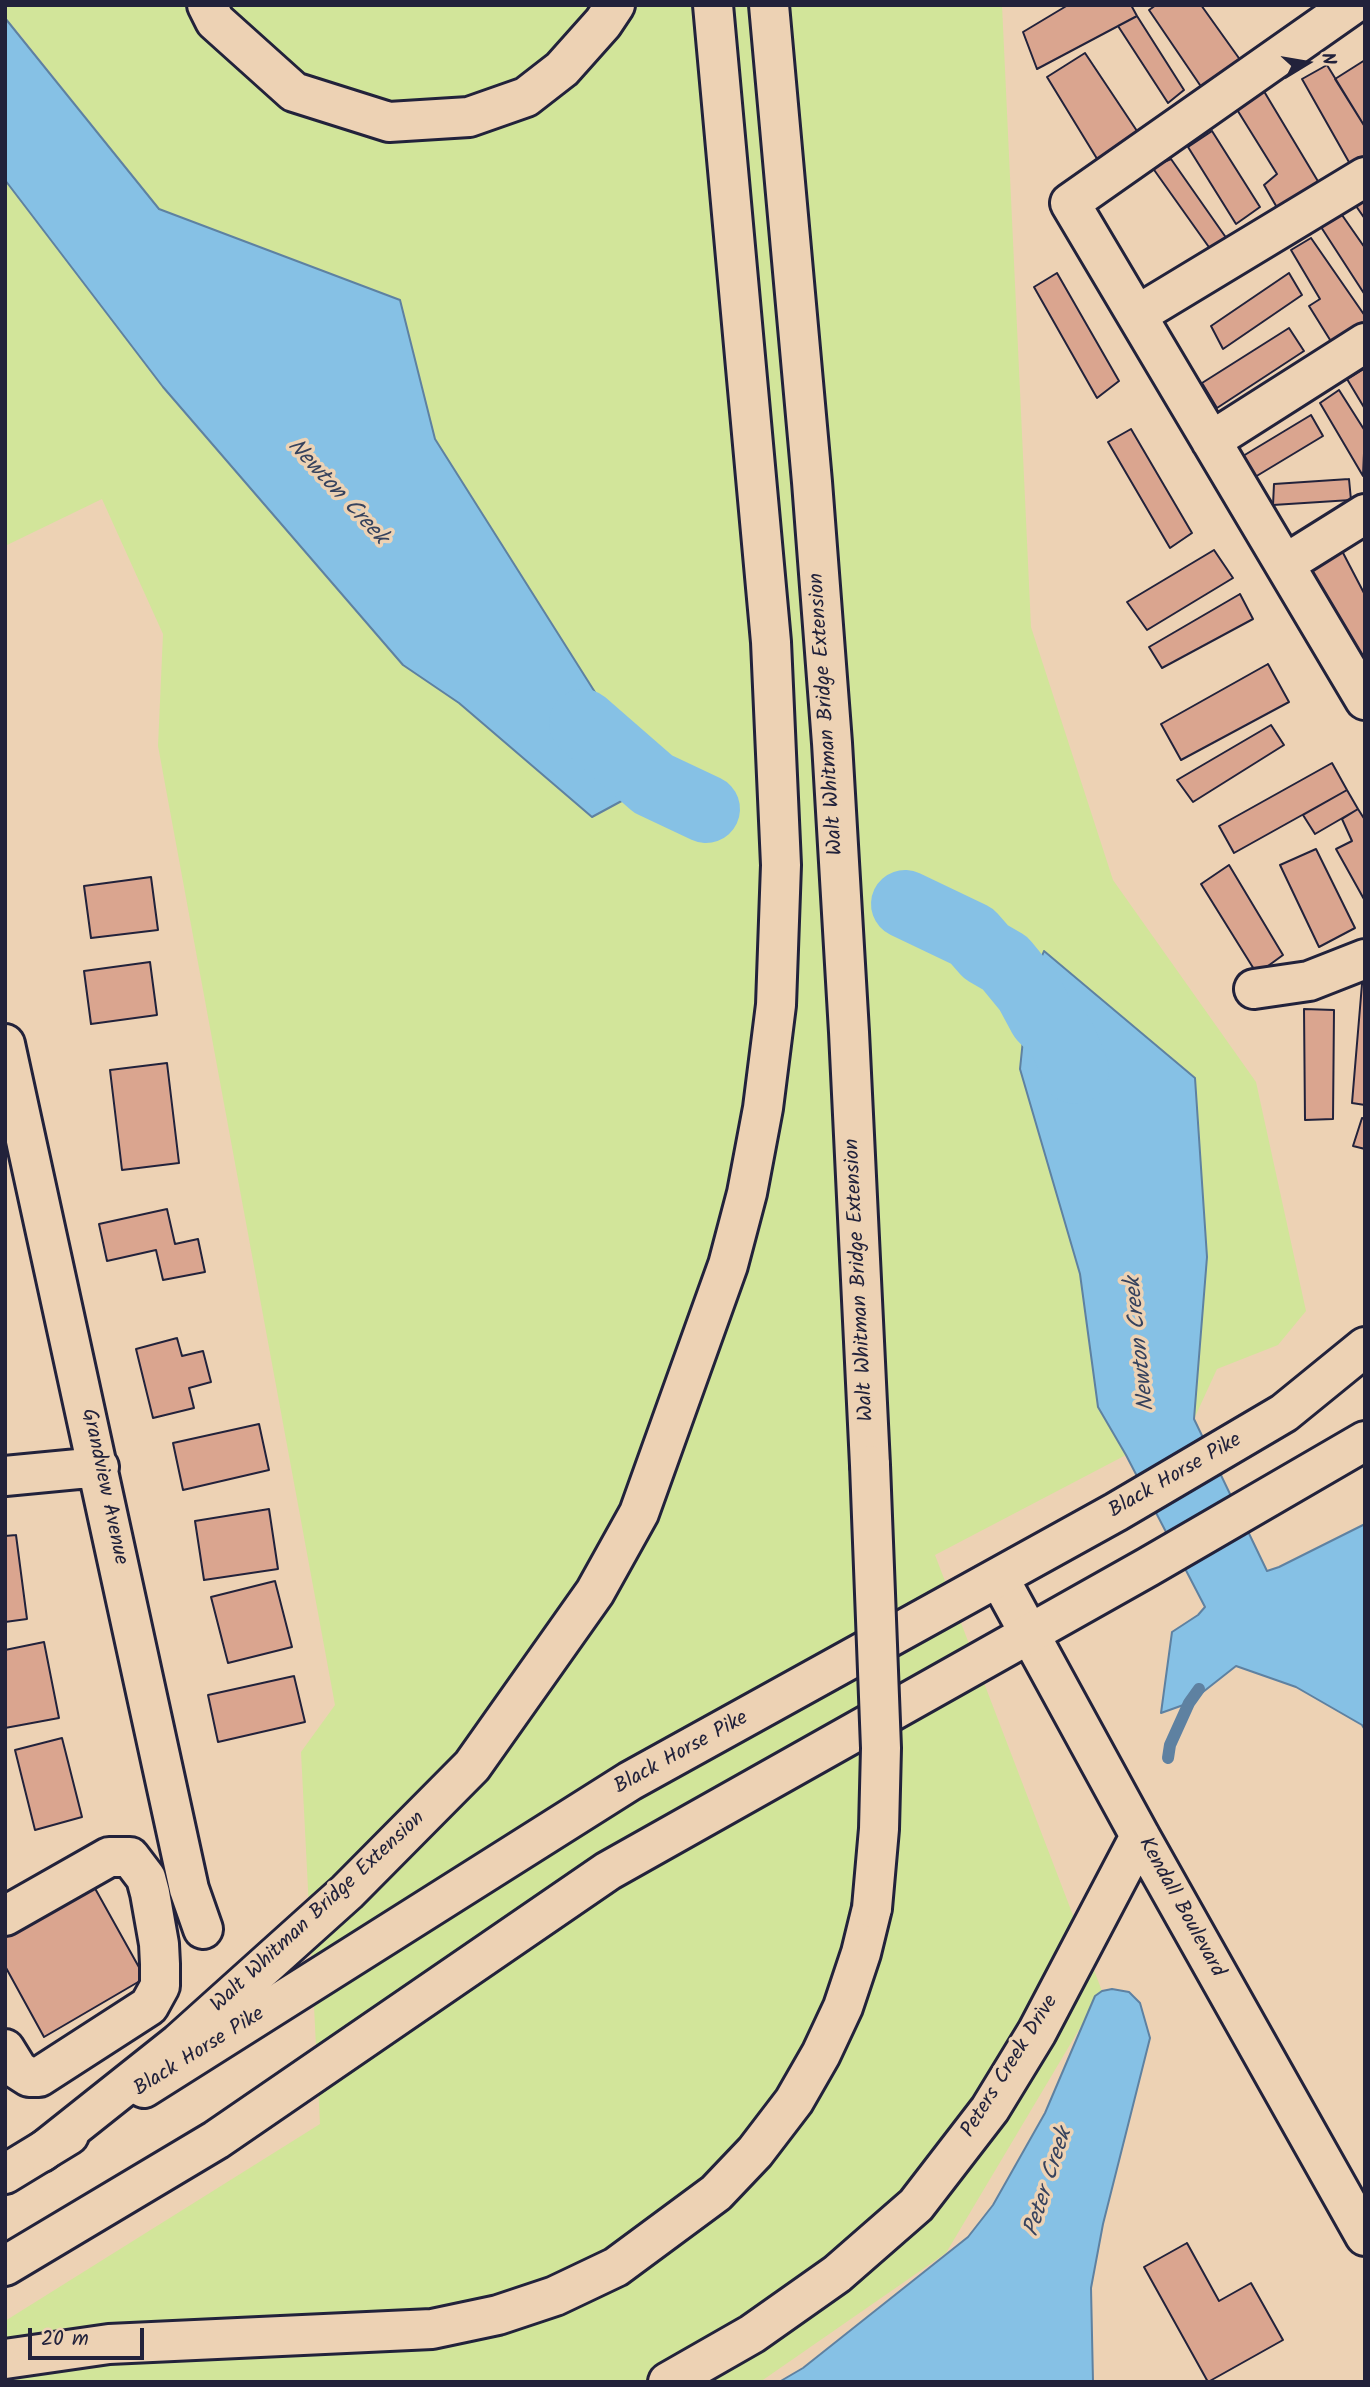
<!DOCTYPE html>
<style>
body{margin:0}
#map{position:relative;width:1370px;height:2387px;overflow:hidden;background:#edd2b4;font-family:Kalam,sans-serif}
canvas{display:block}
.frame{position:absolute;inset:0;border:7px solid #22223b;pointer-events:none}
.north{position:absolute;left:1272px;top:28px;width:70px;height:70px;-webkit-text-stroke:5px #edd2b4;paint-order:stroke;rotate:79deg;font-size:19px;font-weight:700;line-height:28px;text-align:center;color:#22223b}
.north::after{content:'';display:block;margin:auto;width:24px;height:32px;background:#22223b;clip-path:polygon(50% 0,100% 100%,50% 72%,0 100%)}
.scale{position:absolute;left:28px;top:2328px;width:116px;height:32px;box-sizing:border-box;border:4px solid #22223b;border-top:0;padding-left:9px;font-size:21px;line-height:24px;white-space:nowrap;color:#22223b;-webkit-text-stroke:5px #edd2b4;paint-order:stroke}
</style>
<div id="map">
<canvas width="1370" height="2387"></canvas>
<div class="frame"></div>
<div class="north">N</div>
<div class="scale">20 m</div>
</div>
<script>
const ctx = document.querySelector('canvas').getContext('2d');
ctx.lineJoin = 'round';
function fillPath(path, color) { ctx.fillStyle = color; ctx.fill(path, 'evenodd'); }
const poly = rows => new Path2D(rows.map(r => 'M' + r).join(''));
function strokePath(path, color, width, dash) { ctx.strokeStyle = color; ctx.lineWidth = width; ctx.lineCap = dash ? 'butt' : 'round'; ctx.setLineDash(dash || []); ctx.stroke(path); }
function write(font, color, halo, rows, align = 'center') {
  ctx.font = font + ' Kalam,sans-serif'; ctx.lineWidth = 7; ctx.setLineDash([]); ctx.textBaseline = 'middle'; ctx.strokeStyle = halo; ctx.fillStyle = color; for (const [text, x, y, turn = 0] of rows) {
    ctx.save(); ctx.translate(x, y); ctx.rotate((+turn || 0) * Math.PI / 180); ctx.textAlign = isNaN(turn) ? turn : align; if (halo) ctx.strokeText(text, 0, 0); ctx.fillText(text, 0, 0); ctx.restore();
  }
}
fillPath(poly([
 [5,5,1002,5,1031,627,1113,880,1256,1082,1306,1311,1278,1345,1217,1369,1194,1419,1207,1257,1195,1078,1044,952,1020,1069,1080,1274,1098,1407,1126,1455,935,1555,1102,1991,946,2253,760,2382,5,2382,5,2321,320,2124,301,1752,335,1705,158,746,163,634,102,499,5,546,5,180,163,387,403,665,459,703,653,784,435,439,400,300,159,209,17,31,5,94]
]), '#d2e59a');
const water = poly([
 [5,18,159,209,400,300,435,439,653,784,592,817,459,703,403,665,163,387,5,180,5,18],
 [1044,951,1195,1078,1207,1257,1194,1419,1267,1571,1279,1567,1365,1524,1365,1730,1362,1725,1296,1687,1236,1666,1189,1703,1161,1713,1172,1632,1198,1615,1205,1607,1126,1455,1098,1407,1080,1274,1020,1069,1028,991,1044,951],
 [1112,1989,1129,1992,1140,2003,1150,2038,1103,2224,1091,2288,1093,2382,779,2382,803,2368,968,2237,993,2205,1045,2113,1095,1996,1102,1991,1112,1989]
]);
fillPath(water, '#86c1e5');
strokePath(water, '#5e81a1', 2);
strokePath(poly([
 [1168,1758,1170,1745,1189,1703,1199,1689]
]), '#5e81a1', 12);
strokePath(poly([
 [583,723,653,784,706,809],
 [905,904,972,936,986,952,1005,963,1028,991,1042,1017,1062,1038,1075,1070]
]), '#86c1e5', 68);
const building = poly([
 [1068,5,1131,5,1137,16,1037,69,1023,32,1068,5],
 [1156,5,1201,5,1241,61,1202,88,1149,10,1156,5],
 [1137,16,1184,90,1168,103,1118,26,1137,16],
 [1085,53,1139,134,1099,162,1047,77,1085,53],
 [1365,60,1365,127,1335,79,1365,60],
 [1327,65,1365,127,1365,165,1354,171,1302,79,1327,65],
 [1262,88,1319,183,1279,211,1264,185,1277,174,1236,108,1262,88],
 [1212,131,1260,207,1236,224,1188,147,1212,131],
 [1171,159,1227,239,1211,250,1152,167,1171,159],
 [1365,200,1365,219,1356,206,1365,200],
 [1342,215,1365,248,1365,295,1321,227,1342,215],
 [1311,238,1365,316,1365,322,1332,343,1309,306,1320,299,1291,250,1311,238],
 [1057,273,1119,381,1097,398,1034,287,1057,273],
 [1289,273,1302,295,1223,349,1211,326,1289,273],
 [1289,328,1304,351,1217,408,1202,383,1289,328],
 [1365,368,1365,409,1347,379,1365,368],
 [1339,390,1365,431,1363,476,1320,403,1339,390],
 [1311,415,1323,436,1255,477,1243,456,1311,415],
 [1131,429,1192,533,1170,548,1108,442,1131,429],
 [1349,479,1351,500,1273,505,1274,484,1349,479],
 [1341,549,1365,595,1365,653,1353,660,1307,571,1341,549],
 [1214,550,1233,578,1147,630,1127,602,1214,550],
 [1240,594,1253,619,1162,668,1149,647,1240,594],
 [1268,664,1289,702,1181,760,1161,724,1268,664],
 [1271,725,1284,745,1193,802,1177,780,1271,725],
 [1332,763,1347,790,1234,853,1219,826,1332,763],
 [1347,790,1358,809,1315,834,1303,815,1347,790],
 [1358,809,1365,820,1365,901,1336,849,1352,841,1342,819,1358,809],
 [1316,849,1355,928,1319,947,1280,865,1316,849],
 [1229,865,1283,955,1257,974,1201,884,1229,865],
 [151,877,158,930,91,938,84,886,151,877],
 [150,962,157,1015,91,1024,84,971,150,962],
 [1362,984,1365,984,1365,1105,1352,1103,1362,984],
 [1304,1009,1334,1010,1333,1119,1305,1120,1304,1009],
 [167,1063,179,1163,122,1170,110,1070,167,1063],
 [1362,1118,1365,1119,1365,1149,1353,1146,1362,1118],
 [167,1209,175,1244,198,1239,205,1272,163,1280,156,1250,107,1261,99,1224,167,1209],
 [177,1338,182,1356,203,1351,211,1382,189,1388,194,1408,153,1418,136,1349,177,1338],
 [259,1424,269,1470,183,1490,173,1443,259,1424],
 [269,1509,278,1569,204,1580,195,1521,269,1509],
 [16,1535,27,1619,5,1622,5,1536,16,1535],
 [275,1581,292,1647,228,1663,211,1597,275,1581],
 [44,1642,59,1718,5,1728,5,1650,44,1642],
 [294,1676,305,1722,218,1742,208,1695,294,1676],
 [62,1738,82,1817,35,1830,15,1750,62,1738],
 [92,1883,145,1978,44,2037,5,1966,5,1941,7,1934,92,1883],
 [1187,2243,1219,2301,1251,2283,1283,2340,1208,2382,1144,2267,1187,2243]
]);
fillPath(building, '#daa58f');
strokePath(building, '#22223b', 2);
const minor = poly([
 [1352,5,1070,203,1365,700],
 [1137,315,1365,177],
 [1211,441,1365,343],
 [1285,564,1365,514],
 [1254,989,1309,981,1365,959],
 [5,1044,189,1889,203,1929],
 [5,1476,99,1467],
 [999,1578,1140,1836,1365,2236],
 [5,1916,109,1857,130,1857,146,1878,150,1893,159,1944,160,1964,160,1986,149,2006,39,2077,29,2077,18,2070,5,2049],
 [668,2382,752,2334,837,2274,916,2205,990,2109,1037,2032,1140,1836]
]);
const major = poly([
 [144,2088,630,1781,1116,1512,1284,1413,1365,1347],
 [5,2174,69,2135],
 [5,2266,216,2140,608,1871,1148,1567,1365,1441]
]);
const highway = poly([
 [207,5,215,21,294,92,389,122,469,117,526,97,562,69,603,23,615,5],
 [769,5,812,482,832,743,849,1032,870,1465],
 [42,2152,179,2043,347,1892,472,1766,595,1592,639,1513,728,1265,747,1193,763,1108,776,1005,781,865,771,642,713,5],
 [5,2359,109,2344,432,2329,498,2315,555,2296,616,2267,716,2193,755,2152,794,2101,821,2054,843,2007,861,1953,872,1908]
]);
strokePath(minor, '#22223b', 44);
strokePath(major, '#22223b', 44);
strokePath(highway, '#22223b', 44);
strokePath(minor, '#edd2b4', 38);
strokePath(major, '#edd2b4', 38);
strokePath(highway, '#edd2b4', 38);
const highwayBridge = poly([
 [870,1465,881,1748,879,1829,872,1908]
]);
strokePath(highwayBridge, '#22223b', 44, []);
strokePath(highwayBridge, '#edd2b4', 38);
write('21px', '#22223b', '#edd2b4', [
 ["Walt Whitman Bridge Extension",828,714,-94],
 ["Walt Whitman Bridge Extension",861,1280,-93],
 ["Black Horse Pike",1176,1477,-30],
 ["Grandview Avenue",103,1487,78],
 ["Black Horse Pike",682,1754,-29],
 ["Kendall Boulevard",1180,1908,61],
 ["Walt Whitman Bridge Extension",319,1913,-43],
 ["Black Horse Pike",200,2053,-32],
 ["Peters Creek Drive",1011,2067,-58]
]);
write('italic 23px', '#36425d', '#edd2b4', [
 ["Newton Creek",336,493,47],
 ["Newton Creek",1142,1344,-96],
 ["Peter Creek",1050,2183,-72]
]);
</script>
